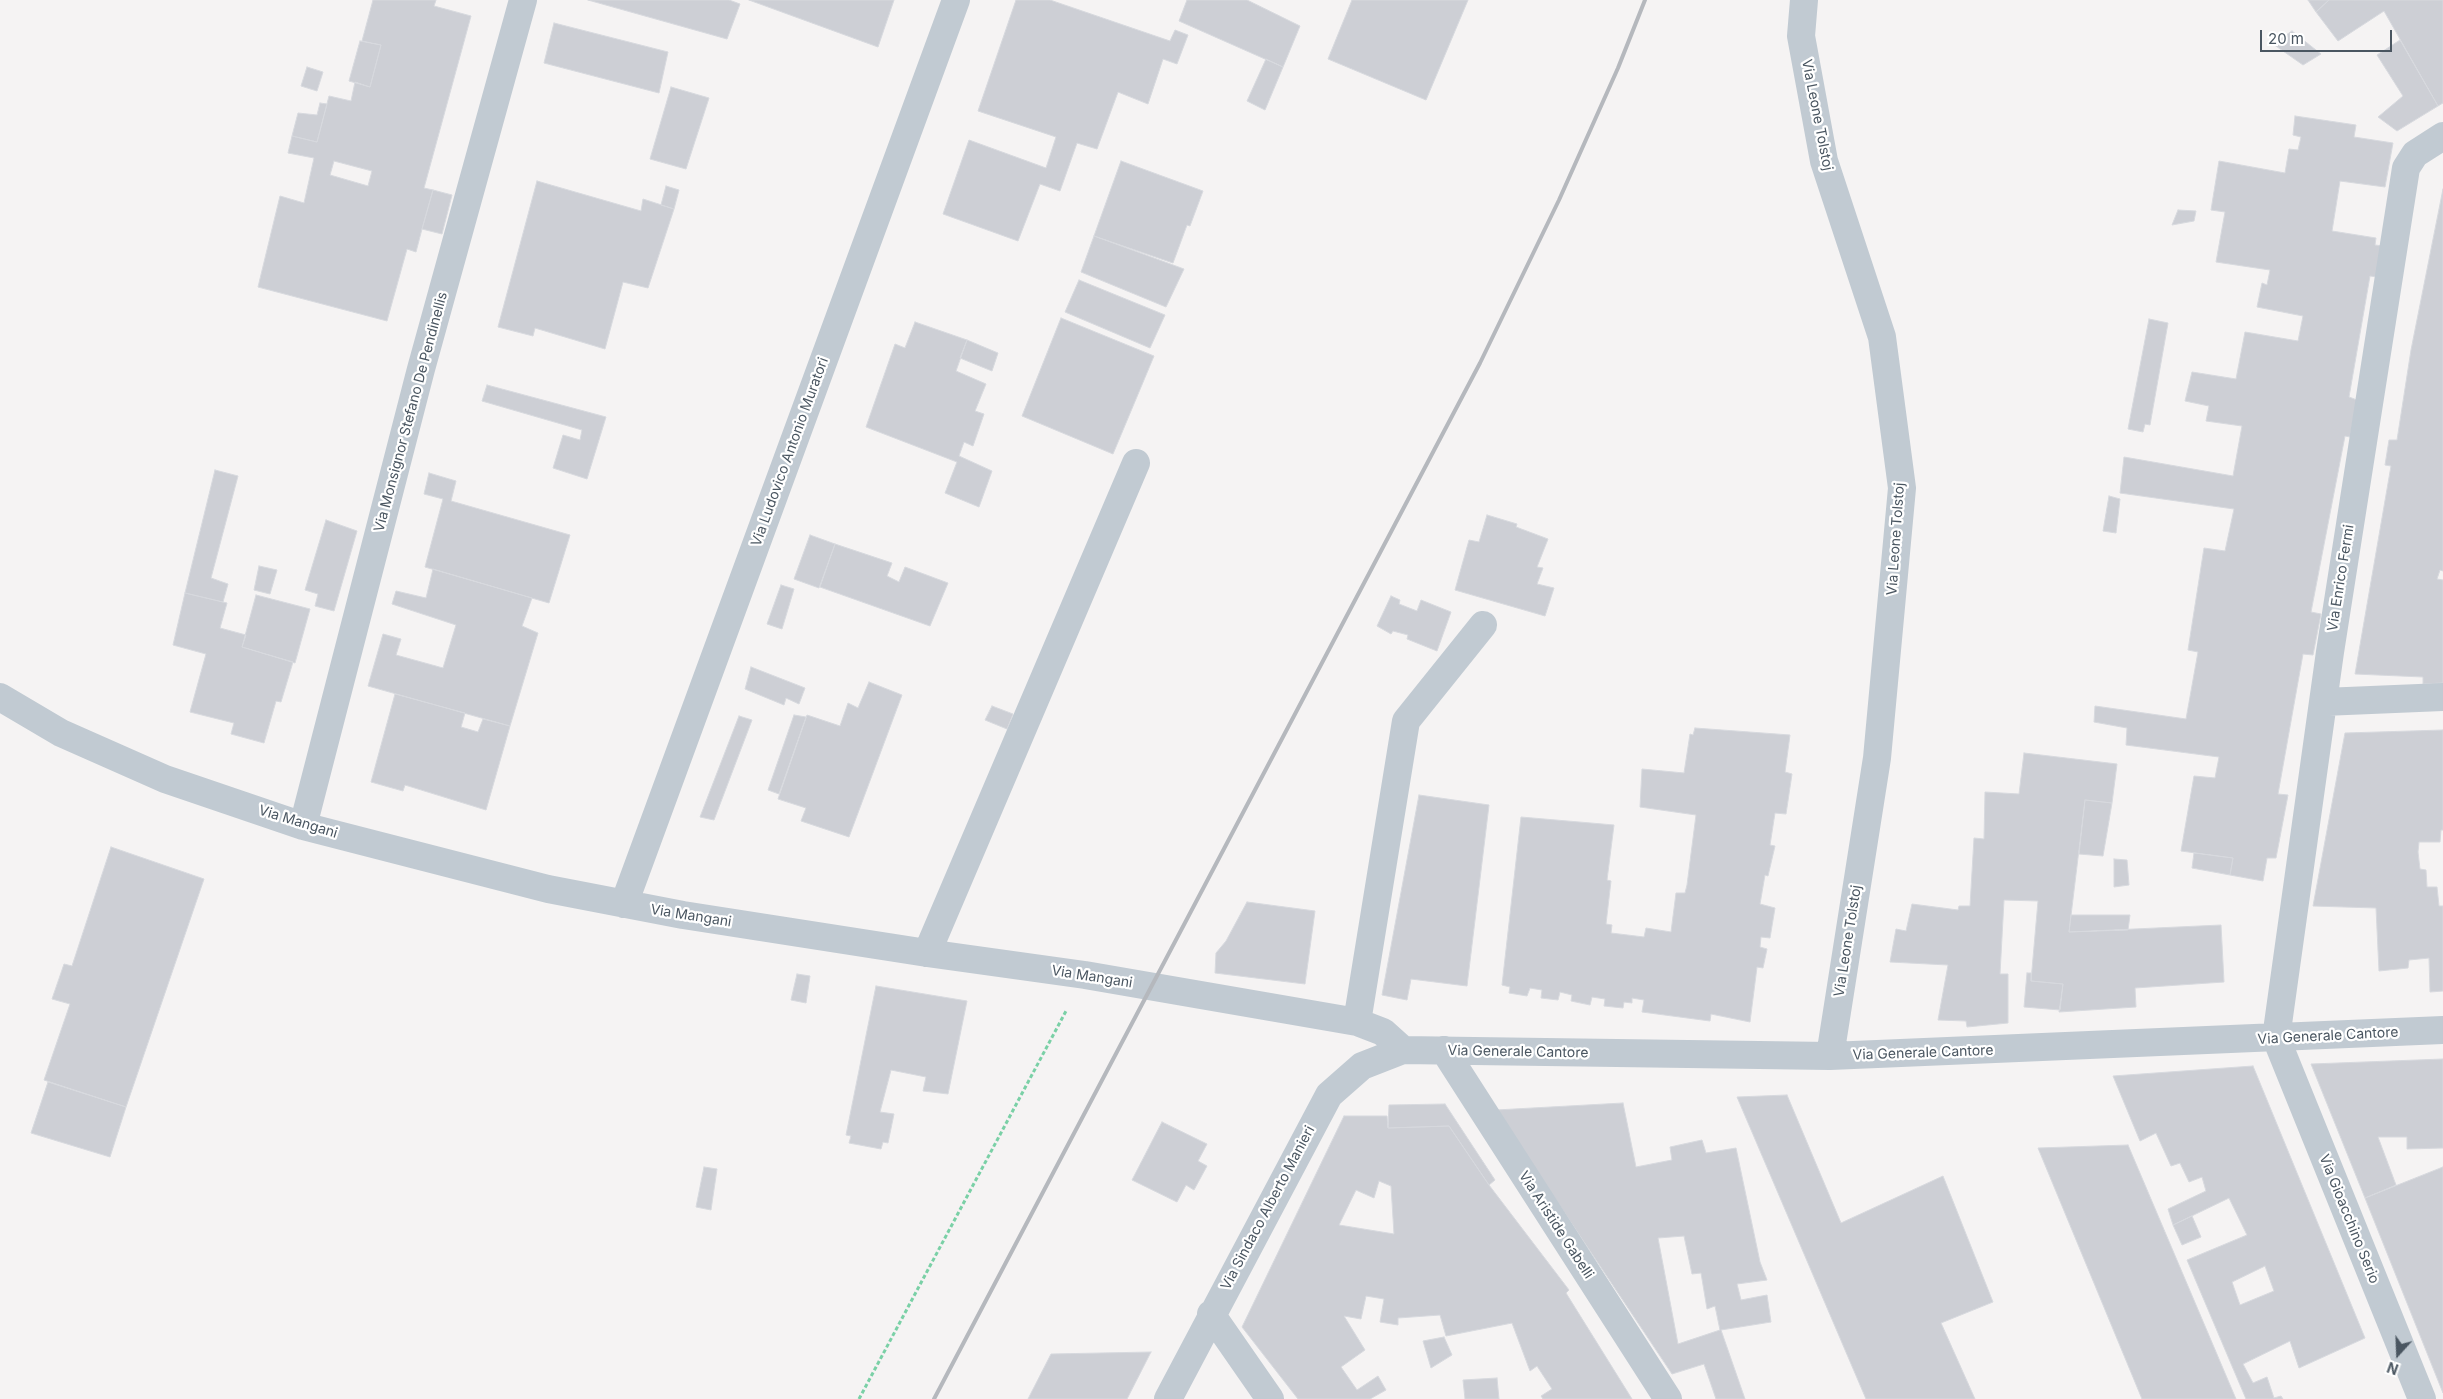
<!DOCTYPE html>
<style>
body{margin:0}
#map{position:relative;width:2443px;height:1399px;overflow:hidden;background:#f5f3f3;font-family:Inter,sans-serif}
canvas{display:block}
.north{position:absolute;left:2373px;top:1329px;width:50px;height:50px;-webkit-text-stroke:4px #fff;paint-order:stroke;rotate:200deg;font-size:14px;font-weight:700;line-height:20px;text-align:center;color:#4a5661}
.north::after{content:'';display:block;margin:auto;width:18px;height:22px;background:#4a5661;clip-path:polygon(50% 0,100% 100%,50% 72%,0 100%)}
.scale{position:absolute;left:2260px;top:30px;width:132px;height:22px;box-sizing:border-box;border:2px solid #4a5661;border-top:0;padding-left:6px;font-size:15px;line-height:18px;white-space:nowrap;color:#4a5661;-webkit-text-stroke:4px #fff;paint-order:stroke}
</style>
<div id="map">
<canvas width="2443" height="1399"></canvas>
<div class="north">N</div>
<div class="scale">20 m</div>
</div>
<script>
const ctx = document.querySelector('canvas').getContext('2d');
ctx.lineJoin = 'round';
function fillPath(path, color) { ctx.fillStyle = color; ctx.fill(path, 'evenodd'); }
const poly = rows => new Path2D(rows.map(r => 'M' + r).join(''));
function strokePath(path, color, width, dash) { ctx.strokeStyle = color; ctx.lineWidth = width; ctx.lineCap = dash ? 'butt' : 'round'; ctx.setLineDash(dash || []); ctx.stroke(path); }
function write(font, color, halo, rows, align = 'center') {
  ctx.font = font + ' Inter,sans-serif'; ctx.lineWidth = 4.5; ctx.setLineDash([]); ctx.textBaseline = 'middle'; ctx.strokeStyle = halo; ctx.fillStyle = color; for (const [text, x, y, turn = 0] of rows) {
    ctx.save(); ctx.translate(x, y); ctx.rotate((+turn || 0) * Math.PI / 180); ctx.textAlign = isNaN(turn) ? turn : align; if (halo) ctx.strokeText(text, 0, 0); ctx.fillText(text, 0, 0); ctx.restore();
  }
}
const building = poly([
 [373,0,436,0,434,6,471,16,424,188,433,190,422,229,416,252,407,249,387,321,258,287,280,196,304,203,314,158,288,153,292,136,317,142,329,96,351,101,355,82,370,87,381,45,362,41,373,0],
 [334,161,372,171,368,186,330,175,334,161],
 [588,0,729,0,740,4,727,39,588,0],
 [749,0,894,0,878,47,749,0],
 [1016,0,1050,0,1170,41,1175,30,1188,35,1177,64,1163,59,1148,104,1118,92,1097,149,1077,143,1060,191,1040,184,1018,241,943,214,969,140,1046,168,1056,137,978,111,1016,0],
 [1187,0,1247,0,1300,26,1283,67,1179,21,1187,0],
 [1352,0,1468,0,1426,100,1328,59,1352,0],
 [2308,0,2329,0,2316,12,2308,0],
 [2329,0,2443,0,2443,103,2438,106,2384,11,2338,41,2316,12,2329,0],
 [554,23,668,52,659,93,544,63,554,23],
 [2292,31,2321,54,2303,65,2273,44,2292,31],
 [2400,40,2438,106,2397,131,2378,117,2403,96,2377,55,2400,40],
 [360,41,381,45,370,87,349,81,360,41],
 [1266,59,1283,67,1265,110,1247,101,1266,59],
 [307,67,323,72,317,91,301,86,307,67],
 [671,87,709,98,686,169,650,159,671,87],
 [320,103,327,104,317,142,292,136,298,113,317,115,320,103],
 [2295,116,2356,125,2354,137,2393,143,2385,187,2340,181,2332,231,2376,238,2375,245,2383,246,2377,277,2370,276,2349,397,2357,400,2350,437,2345,436,2311,612,2321,614,2313,655,2303,654,2278,794,2288,795,2276,858,2267,858,2263,881,2230,875,2233,858,2181,851,2194,776,2215,778,2219,757,2126,745,2127,728,2094,722,2095,706,2186,719,2198,652,2188,650,2204,548,2225,551,2234,509,2120,493,2124,457,2233,476,2242,426,2206,421,2209,406,2185,401,2192,372,2236,379,2245,332,2298,341,2303,316,2257,307,2262,283,2267,285,2270,270,2216,262,2225,212,2211,210,2219,161,2285,173,2289,149,2298,150,2301,137,2293,135,2295,116],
 [1121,161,1203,191,1190,226,1187,225,1173,263,1094,236,1121,161],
 [537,181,641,211,643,199,674,209,648,288,623,282,605,349,535,328,533,336,498,327,537,181],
 [666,186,679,190,674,209,661,205,666,186],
 [2443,189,2443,571,2440,570,2437,579,2443,580,2443,683,2423,684,2423,677,2355,674,2391,466,2385,465,2389,440,2397,440,2411,350,2443,189],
 [433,190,452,195,442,234,422,229,433,190],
 [2178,210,2196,211,2194,221,2172,225,2178,210],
 [1094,236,1184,269,1166,307,1081,272,1094,236],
 [1079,280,1165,315,1150,348,1065,312,1079,280],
 [1061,318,1154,356,1113,454,1022,416,1061,318],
 [2149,319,2168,323,2150,425,2145,424,2143,432,2128,429,2149,319],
 [915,322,967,340,956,371,986,384,975,411,984,414,973,446,964,442,959,456,992,471,979,507,945,493,957,462,866,427,895,344,905,348,915,322],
 [967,340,998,353,992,371,960,358,967,340],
 [487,385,606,417,587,479,553,468,563,435,580,440,582,430,482,401,487,385],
 [215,470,238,476,211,578,228,584,223,602,185,593,215,470],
 [429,473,456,481,451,501,570,535,549,603,425,567,443,499,424,494,429,473],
 [2109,496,2120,499,2116,533,2103,531,2109,496],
 [1487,515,1517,524,1516,527,1548,539,1537,567,1543,568,1537,584,1554,588,1545,616,1455,590,1469,540,1479,542,1487,515],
 [326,520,357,531,334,611,315,606,318,594,305,590,326,520],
 [810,535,835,544,819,588,794,579,810,535],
 [835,544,892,563,887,576,899,582,905,567,948,583,930,626,820,587,835,544],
 [259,566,277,570,270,594,254,590,259,566],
 [433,569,532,598,522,626,538,633,510,726,368,686,383,634,401,639,396,655,443,668,456,625,392,604,396,591,426,598,433,569],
 [781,585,794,589,782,629,767,624,781,585],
 [185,593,227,603,220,628,246,635,242,647,293,662,281,702,276,701,264,743,231,734,234,723,190,712,206,654,173,645,185,593],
 [256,595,310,609,295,663,242,647,256,595],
 [1391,596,1400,600,1399,604,1417,611,1421,600,1451,612,1437,651,1407,639,1408,635,1393,631,1391,634,1377,626,1391,596],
 [751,667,805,688,799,704,786,698,784,705,745,689,751,667],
 [869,682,902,695,849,837,801,821,806,808,778,799,807,715,840,726,848,703,858,708,869,682],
 [395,694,465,713,461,727,478,732,483,719,510,726,486,810,405,785,403,791,371,782,395,694],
 [992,706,1013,714,1007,729,985,720,992,706],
 [794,715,806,717,779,794,768,790,794,715],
 [739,716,752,720,714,820,700,817,739,716],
 [1695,728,1790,735,1785,772,1792,774,1786,814,1775,813,1770,845,1775,846,1768,876,1765,875,1760,904,1775,908,1770,938,1761,937,1760,947,1767,949,1763,968,1757,967,1750,1022,1711,1014,1710,1021,1642,1012,1644,1000,1632,998,1632,1003,1624,1002,1623,1008,1604,1006,1605,999,1592,997,1590,1005,1571,1001,1572,995,1560,992,1558,1000,1541,998,1542,990,1530,988,1527,996,1509,993,1510,987,1502,985,1521,817,1614,825,1607,880,1611,881,1606,924,1612,925,1611,933,1644,937,1646,928,1671,932,1676,893,1685,893,1687,885,1696,815,1640,807,1642,769,1684,773,1690,734,1693,735,1695,728],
 [2443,730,2443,830,2441,830,2440,842,2419,842,2418,852,2420,869,2426,870,2427,887,2437,887,2439,906,2443,906,2443,991,2430,992,2429,958,2409,960,2408,968,2379,971,2376,908,2313,906,2345,733,2443,730],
 [2024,753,2117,764,2112,803,2085,800,2069,932,2221,925,2224,982,2135,988,2136,1007,2059,1012,2063,984,2031,981,2038,901,2004,900,2000,974,2008,974,2008,1023,1967,1027,1966,1021,1938,1020,1948,965,1890,962,1896,929,1906,931,1912,904,1958,910,1959,906,1970,906,1974,838,1984,839,1985,792,2019,794,2024,753],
 [1419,795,1489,805,1467,986,1411,979,1407,1000,1382,995,1419,795],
 [2085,800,2112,803,2103,856,2079,854,2085,800],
 [111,847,204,879,126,1107,44,1080,70,1004,52,999,64,964,72,966,111,847],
 [2194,853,2233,858,2230,875,2192,868,2194,853],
 [2114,859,2127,860,2129,885,2114,887,2114,859],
 [1247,902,1315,911,1305,984,1215,973,1216,953,1226,941,1247,902],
 [2071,915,2130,915,2128,930,2069,932,2071,915],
 [2027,973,2031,973,2031,981,2063,984,2060,1010,2024,1007,2027,973],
 [797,974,810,976,806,1003,791,1000,797,974],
 [876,986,967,1001,948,1094,923,1091,926,1077,891,1070,880,1112,894,1114,888,1143,883,1142,881,1149,849,1143,851,1136,846,1135,876,986],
 [2443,1059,2443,1148,2407,1149,2407,1137,2378,1137,2396,1185,2365,1198,2311,1064,2443,1059],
 [2253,1066,2365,1338,2299,1368,2290,1341,2243,1364,2253,1383,2267,1377,2274,1398,2281,1396,2283,1399,2246,1399,2187,1260,2247,1235,2229,1198,2173,1225,2168,1209,2206,1191,2202,1177,2189,1182,2180,1163,2171,1166,2156,1133,2140,1141,2113,1076,2253,1066],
 [2265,1266,2274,1291,2240,1305,2232,1282,2265,1266],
 [48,1082,126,1107,110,1157,31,1133,48,1082],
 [1787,1095,1841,1223,1943,1176,1993,1302,1941,1323,1975,1399,1866,1399,1737,1097,1787,1095],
 [1623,1103,1636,1167,1672,1160,1670,1147,1702,1140,1706,1153,1736,1148,1760,1262,1767,1280,1737,1284,1741,1300,1767,1295,1771,1322,1721,1330,1745,1399,1716,1399,1704,1364,1672,1374,1496,1110,1623,1103],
 [1684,1236,1692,1274,1701,1273,1707,1309,1715,1306,1720,1330,1678,1344,1658,1238,1684,1236],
 [1445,1104,1495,1180,1489,1185,1449,1126,1388,1128,1389,1105,1445,1104],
 [1344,1116,1387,1116,1388,1128,1449,1126,1489,1185,1569,1290,1566,1293,1632,1399,1543,1399,1541,1396,1552,1389,1537,1366,1530,1371,1512,1323,1446,1336,1440,1315,1398,1318,1398,1325,1380,1322,1384,1299,1366,1296,1361,1319,1344,1316,1365,1350,1341,1367,1357,1390,1378,1376,1386,1390,1370,1399,1298,1399,1242,1327,1344,1116],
 [1379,1181,1391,1186,1394,1234,1339,1225,1356,1190,1374,1198,1379,1181],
 [1162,1122,1207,1144,1198,1161,1207,1166,1194,1190,1186,1185,1177,1202,1132,1180,1162,1122],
 [2128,1145,2236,1399,2142,1399,2038,1148,2128,1145],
 [704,1167,717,1169,711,1210,696,1207,704,1167],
 [2443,1167,2443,1393,2365,1198,2443,1167],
 [2192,1216,2201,1237,2182,1245,2173,1225,2192,1216],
 [1444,1337,1452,1355,1431,1368,1423,1341,1444,1337],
 [1151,1352,1127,1399,1028,1399,1051,1354,1151,1352],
 [1497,1378,1499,1399,1465,1399,1463,1380,1497,1378]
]);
fillPath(building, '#cdcfd5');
strokePath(building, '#d7d9de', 1);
strokePath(poly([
 [859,1399,1066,1011]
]), '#7ad0a6', 3, [4, 2.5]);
strokePath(poly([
 [1804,0,1801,36,1824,161,1882,337,1902,488,1877,758,1830,1056],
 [0,697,61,733,165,779,303,826,548,889,683,915,927,953,1085,975,1357,1022,1383,1032,1403,1050],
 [2323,702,2443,697],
 [303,826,421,369,523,0],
 [624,904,956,0],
 [927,953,1136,463],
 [1357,1022,1406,721,1483,625],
 [1444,1050,1668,1399],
 [1211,1314,1270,1399],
 [1168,1399,1329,1095,1362,1066,1403,1050,1830,1056,2443,1030],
 [2422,1399,2276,1038,2330,652,2406,168,2415,154,2443,136]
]), '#c1cad2', 28);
strokePath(poly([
 [934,1399,1480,363,1559,200,1618,68,1645,0]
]), '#b5b8bd', 4);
write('14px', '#4a5661', '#fff', [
 ["Via Leone Tolstoj",1817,115,79],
 ["Via Monsignor Stefano De Pendinellis",411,412,-75],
 ["Via Ludovico Antonio Muratori",790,452,-70],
 ["Via Leone Tolstoj",1896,539,-86],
 ["Via Enrico Fermi",2341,578,-81],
 ["Via Mangani",298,822,17],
 ["Via Mangani",691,916,9],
 ["Via Leone Tolstoj",1848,941,-81],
 ["Via Mangani",1092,977,9],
 ["Via Generale Cantore",2328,1036,-3],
 ["Via Generale Cantore",1518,1052,1],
 ["Via Generale Cantore",1923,1053,-2],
 ["Via Sindaco Alberto Manieri",1268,1208,-62],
 ["Via Gioacchino Serio",2349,1219,68],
 ["Via Aristide Gabelli",1556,1225,57]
]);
</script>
